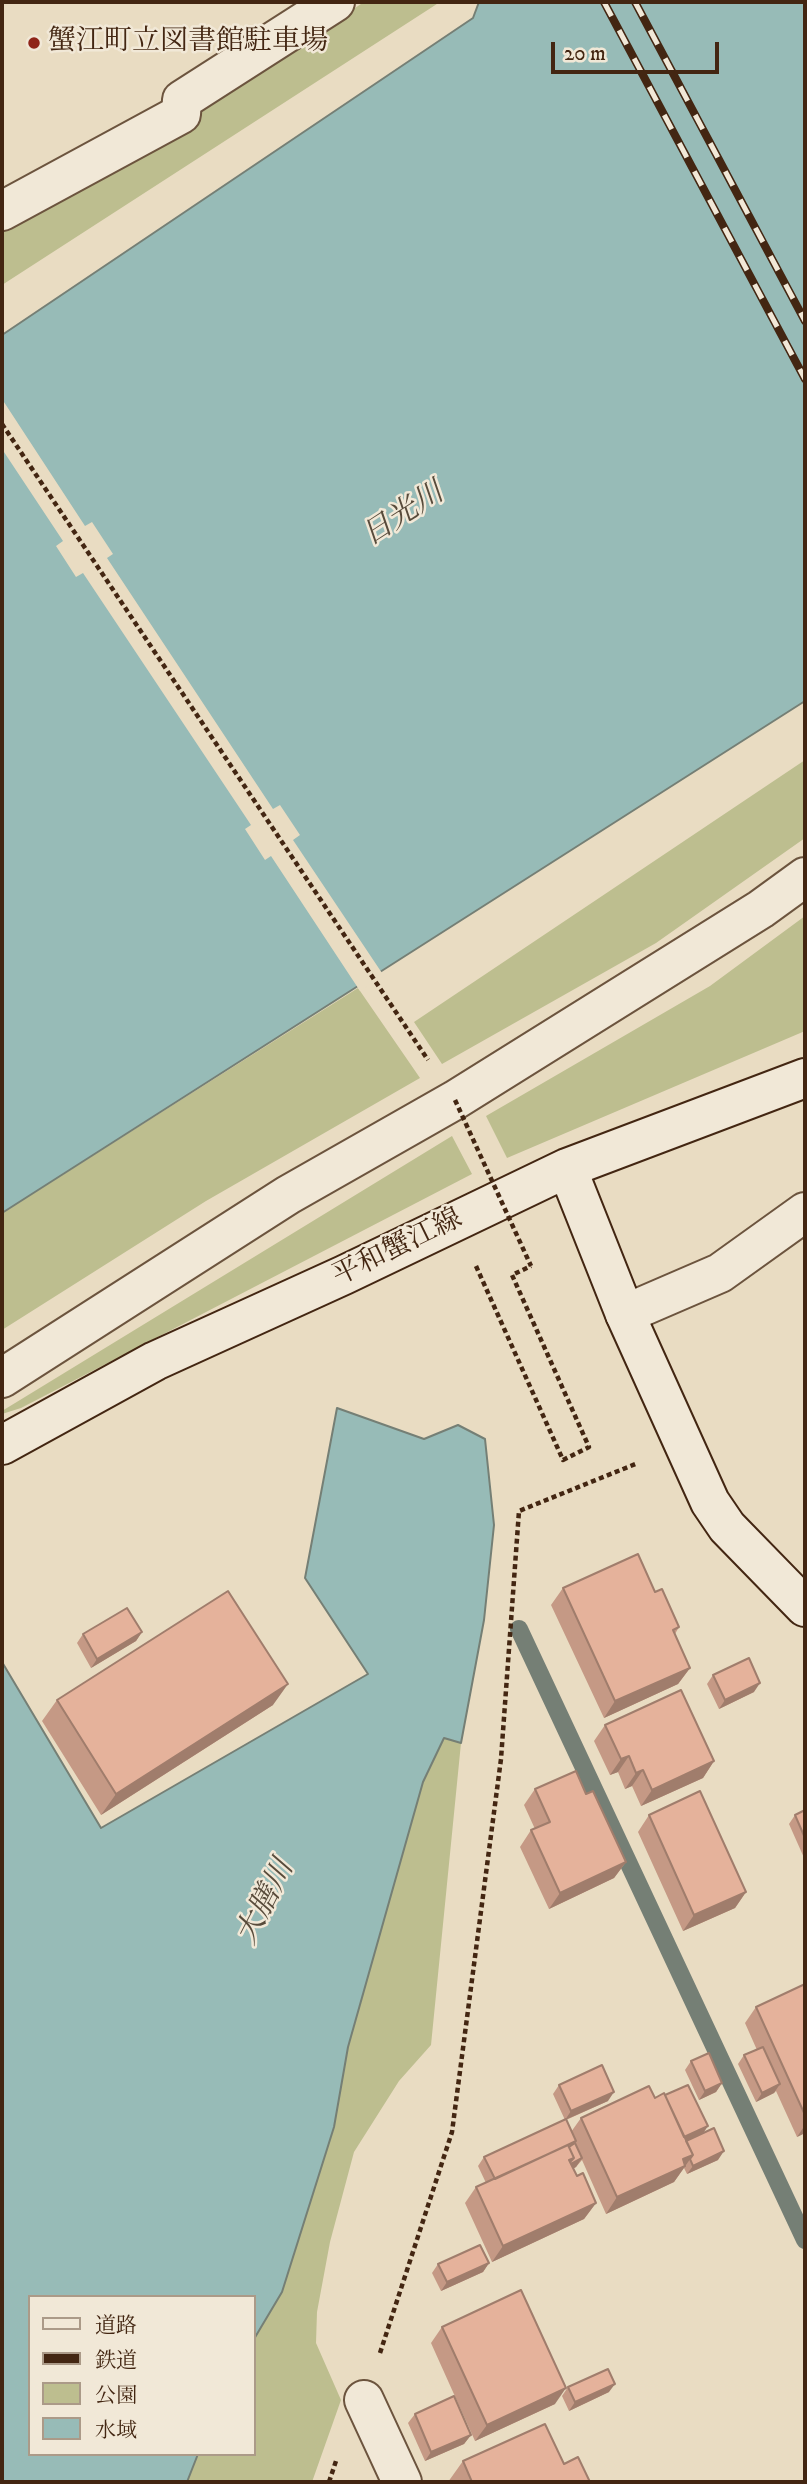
<!DOCTYPE html>
<meta charset="utf-8">
<style>
body{margin:0}
#map{position:relative;width:807px;height:2484px;overflow:hidden;background:#e9dcc2;font-family:"IM FELL DW Pica","Noto Serif JP",serif}
canvas{display:block}
.frame{position:absolute;inset:0;border:4px solid #432612;pointer-events:none}
.legend{position:absolute;left:28px;top:2295px;width:228px;height:161px;box-sizing:border-box;background:#f1e8d7;border:2px solid #ab9a88;margin:0;padding:9px 12px;list-style:none;font-size:21px;color:#432612}
.legend li{display:flex;align-items:center;gap:14px;height:35px}
.legend b{width:35px;border:2px solid #ab9a88}
.scale{position:absolute;left:551px;top:42px;width:168px;height:32px;box-sizing:border-box;border:4px solid #432612;border-top:0;padding-left:9px;font-size:21px;line-height:24px;white-space:nowrap;color:#432612;-webkit-text-stroke:5px #f1e8d7;paint-order:stroke}
</style>
<div id="map">
<canvas width="807" height="2484"></canvas>
<div class="frame"></div>
<ul class="legend">
<li><b style="height:9px;background:#f1e8d7"></b>道路</li>
<li><b style="height:9px;background:#432612"></b>鉄道</li>
<li><b style="height:19px;background:#bdbe8f"></b>公園</li>
<li><b style="height:19px;background:#97bbb7"></b>水域</li>
</ul>
<div class="scale">20 m</div>
</div>
<script>
const ctx = document.querySelector('canvas').getContext('2d');
ctx.lineJoin = 'round';
function fillPath(path, color) { ctx.fillStyle = color; ctx.fill(path, 'evenodd'); }
const poly = rows => new Path2D(rows.map(r => 'M' + r).join(''));
function strokePath(path, color, width, dash) { ctx.strokeStyle = color; ctx.lineWidth = width; ctx.lineCap = dash ? 'butt' : 'round'; ctx.setLineDash(dash || []); ctx.stroke(path); }
function write(font, color, halo, rows, align = 'center') {
  ctx.font = font + ' "IM FELL DW Pica","Noto Serif JP",serif'; ctx.lineWidth = 5; ctx.setLineDash([]); ctx.textBaseline = 'middle'; ctx.strokeStyle = halo; ctx.fillStyle = color; for (const [text, x, y, turn = 0] of rows) {
    ctx.save(); ctx.translate(x, y); ctx.rotate((+turn || 0) * Math.PI / 180); ctx.textAlign = isNaN(turn) ? turn : align; if (halo) ctx.strokeText(text, 0, 0); ctx.fillText(text, 0, 0); ctx.restore();
  }
}
fillPath(poly([
 [364,2,440,2,2,285,2,225,188,119],
 [805,760,805,838,656,943,442,1064,414,1022],
 [805,916,805,1031,507,1158,486,1116,710,986],
 [358,988,420,1078,206,1201,2,1330,2,1213],
 [452,1136,472,1174,21,1408,2,1414,2,1411],
 [445,1737,461,1743,431,2045,399,2081,354,2152,330,2242,317,2312,316,2343,341,2400,312,2482,187,2482,198,2454,254,2454,254,2339,282,2292,334,2127,348,2047,423,1782]
]), '#bdbe8f');
const water = poly([
 [479,2,805,2,805,701,2,1213,2,335,473,18,479,2],
 [337,1408,424,1439,458,1425,485,1439,494,1525,484,1620,461,1743,444,1738,423,1782,348,2047,334,2127,282,2292,254,2339,254,2297,30,2297,30,2454,198,2454,187,2482,2,2482,2,1662,101,1828,368,1674,305,1578,337,1408]
]);
fillPath(water, '#97bbb7');
strokePath(water, '#757f75', 2);
fillPath(poly([
 [2,399,85,526,92,522,113,554,107,558,273,809,280,805,300,835,293,840,384,976,360,991,271,856,265,860,245,829,251,825,83,573,76,577,56,546,63,541,2,449]
]), '#e9dcc2');
strokePath(poly([
 [519,1629,805,2240]
]), '#757f75', 18);
const street = poly([
 [2,211,181,114,182,100,335,2],
 [625,1314,720,1273,805,1212],
 [2,1378,288,1195,455,1100,761,909,805,877],
 [364,2400,402,2482]
]);
const secondary = poly([
 [567,1168,625,1314,710,1502,727,1527,805,1607],
 [2,1445,155,1361,344,1275,567,1168,805,1078]
]);
strokePath(street, '#6c543e', 42);
strokePath(secondary, '#432612', 42);
strokePath(poly([
 [2,424,428,1060],
 [476,1266,563,1460,589,1447,512,1275,531,1266],
 [380,2353,452,2132,501,1759,519,1511,638,1463],
 [329,2482,336,2461]
]), '#432612', 4.5, [5, 3.5]);
strokePath(street, '#f1e8d7', 38);
strokePath(secondary, '#f1e8d7', 38);
const rail = poly([
 [604,2,805,379],
 [635,2,805,321]
]);
strokePath(rail, '#432612', 8);
strokePath(rail, '#f1e8d7', 5, [16]);
strokePath(poly([
 [455,1100,531,1266]
]), '#432612', 4.5, [5, 3.5]);
fillPath(poly([
 [563,1588,655,1592,679,1627,675,1634,690,1668,678,1684,604,1718,551,1605],
 [142,1632,136,1641,91,1668,77,1643,83,1634],
 [713,1675,754,1692,719,1709,707,1684],
 [57,1700,273,1705,101,1815,42,1721],
 [605,1725,714,1761,703,1778,641,1806,632,1786,625,1789,618,1772,610,1775,594,1741],
 [535,1789,586,1794,626,1862,614,1878,549,1909,520,1847,531,1830,535,1829,524,1805],
 [805,1810,805,1860,789,1824,795,1815],
 [649,1815,746,1892,735,1908,683,1931,638,1832],
 [805,1984,805,2133,797,2137,776,2091,774,2093,756,2102,738,2064,744,2055,757,2050,745,2023,756,2007],
 [691,2061,722,2083,716,2092,699,2100,685,2070],
 [559,2085,608,2101,566,2120,571,2132,581,2118,665,2095,703,2133,718,2160,687,2174,684,2168,674,2182,606,2214,582,2160,576,2167,573,2169,577,2176,596,2203,584,2219,492,2262,465,2203,476,2187,486,2183,478,2166,484,2157,565,2120,553,2094],
 [489,2263,483,2272,441,2291,432,2273,438,2264],
 [442,2327,555,2404,475,2441,431,2343],
 [568,2387,609,2392,569,2411,562,2396],
 [415,2414,471,2435,464,2444,425,2461,408,2423],
 [463,2461,564,2464,590,2482,448,2482]
]), '#c59985');
fillPath(poly([
 [142,1632,136,1641,91,1668,97,1659],
 [690,1668,678,1684,604,1718,615,1701],
 [760,1683,754,1692,719,1709,725,1700],
 [288,1684,273,1705,101,1815,116,1794],
 [629,1756,618,1772,610,1775,621,1759],
 [714,1761,703,1778,641,1806,652,1790],
 [643,1770,632,1786,625,1789,636,1773],
 [626,1862,614,1878,549,1909,560,1893],
 [746,1892,735,1908,683,1931,694,1915],
 [722,2083,716,2092,699,2100,705,2091],
 [780,2084,774,2093,756,2102,762,2093],
 [614,2092,608,2101,565,2120,571,2111],
 [805,2125,805,2133,797,2137],
 [708,2126,702,2135,682,2143,679,2139],
 [724,2151,718,2160,687,2174,693,2166],
 [693,2155,674,2182,606,2214,617,2197,683,2159],
 [582,2158,576,2167,565,2173,571,2164],
 [596,2203,584,2219,492,2262,503,2246],
 [489,2263,483,2272,441,2291,447,2282],
 [615,2384,609,2392,569,2411,575,2402],
 [566,2388,555,2404,475,2441,487,2425],
 [471,2435,464,2444,425,2461,431,2452]
]), '#a07d6c');
const building = poly([
 [638,1554,655,1592,662,1589,679,1627,673,1630,690,1668,615,1701,563,1588,638,1554],
 [228,1591,288,1684,116,1794,57,1700,228,1591],
 [127,1608,142,1632,97,1659,83,1634,127,1608],
 [749,1658,760,1683,725,1700,713,1675,749,1658],
 [681,1690,714,1761,652,1790,643,1770,636,1773,629,1756,621,1759,605,1725,681,1690],
 [576,1771,586,1794,593,1791,626,1862,560,1893,531,1830,550,1822,535,1789,576,1771],
 [700,1791,746,1892,694,1915,649,1815,700,1791],
 [805,1810,805,1838,795,1815,805,1810],
 [805,1984,805,2115,756,2007,805,1984],
 [763,2047,780,2084,762,2093,744,2055,763,2047],
 [709,2053,722,2083,705,2091,691,2061,709,2053],
 [602,2065,614,2092,571,2111,559,2085,602,2065],
 [688,2085,708,2126,684,2137,665,2095,688,2085],
 [649,2086,655,2098,664,2093,693,2155,683,2159,685,2166,617,2197,581,2118,649,2086],
 [566,2119,576,2141,495,2179,484,2157,566,2119],
 [714,2128,724,2151,693,2166,690,2159,693,2155,686,2141,714,2128],
 [575,2143,582,2158,571,2164,570,2162,574,2158,569,2147,575,2143],
 [568,2145,574,2158,569,2160,577,2176,583,2173,596,2203,503,2246,476,2187,568,2145],
 [480,2245,489,2263,447,2282,438,2264,480,2245],
 [521,2290,566,2388,487,2425,442,2327,521,2290],
 [608,2369,615,2384,575,2402,568,2387,608,2369],
 [454,2396,471,2435,431,2452,415,2414,454,2396],
 [545,2424,564,2464,578,2457,590,2482,472,2482,463,2461,545,2424]
]);
fillPath(building, '#e5b29b');
strokePath(building, '#a07d6c', 2);
for (const [x, y, r, color] of [
 [34,43,7,"#8f2418"]
]) { const dot = new Path2D(); dot.arc(x, y, r, 0, 2 * Math.PI); ctx.fillStyle = color; ctx.fill(dot); strokePath(dot, '#f1e8d7', 2.5); }
write('28px', '#432612', '#f1e8d7', [
 ["蟹江町立図書館駐車場",48,43]
], 'left');
write('28px', '#432612', '#f1e8d7', [
 ["平和蟹江線",398,1249,-26]
]);
write('italic 30px', '#584b3b', '#f1e8d7', [
 ["日光川",404,516,-33],
 ["大膳川",267,1903,-63]
]);
</script>
